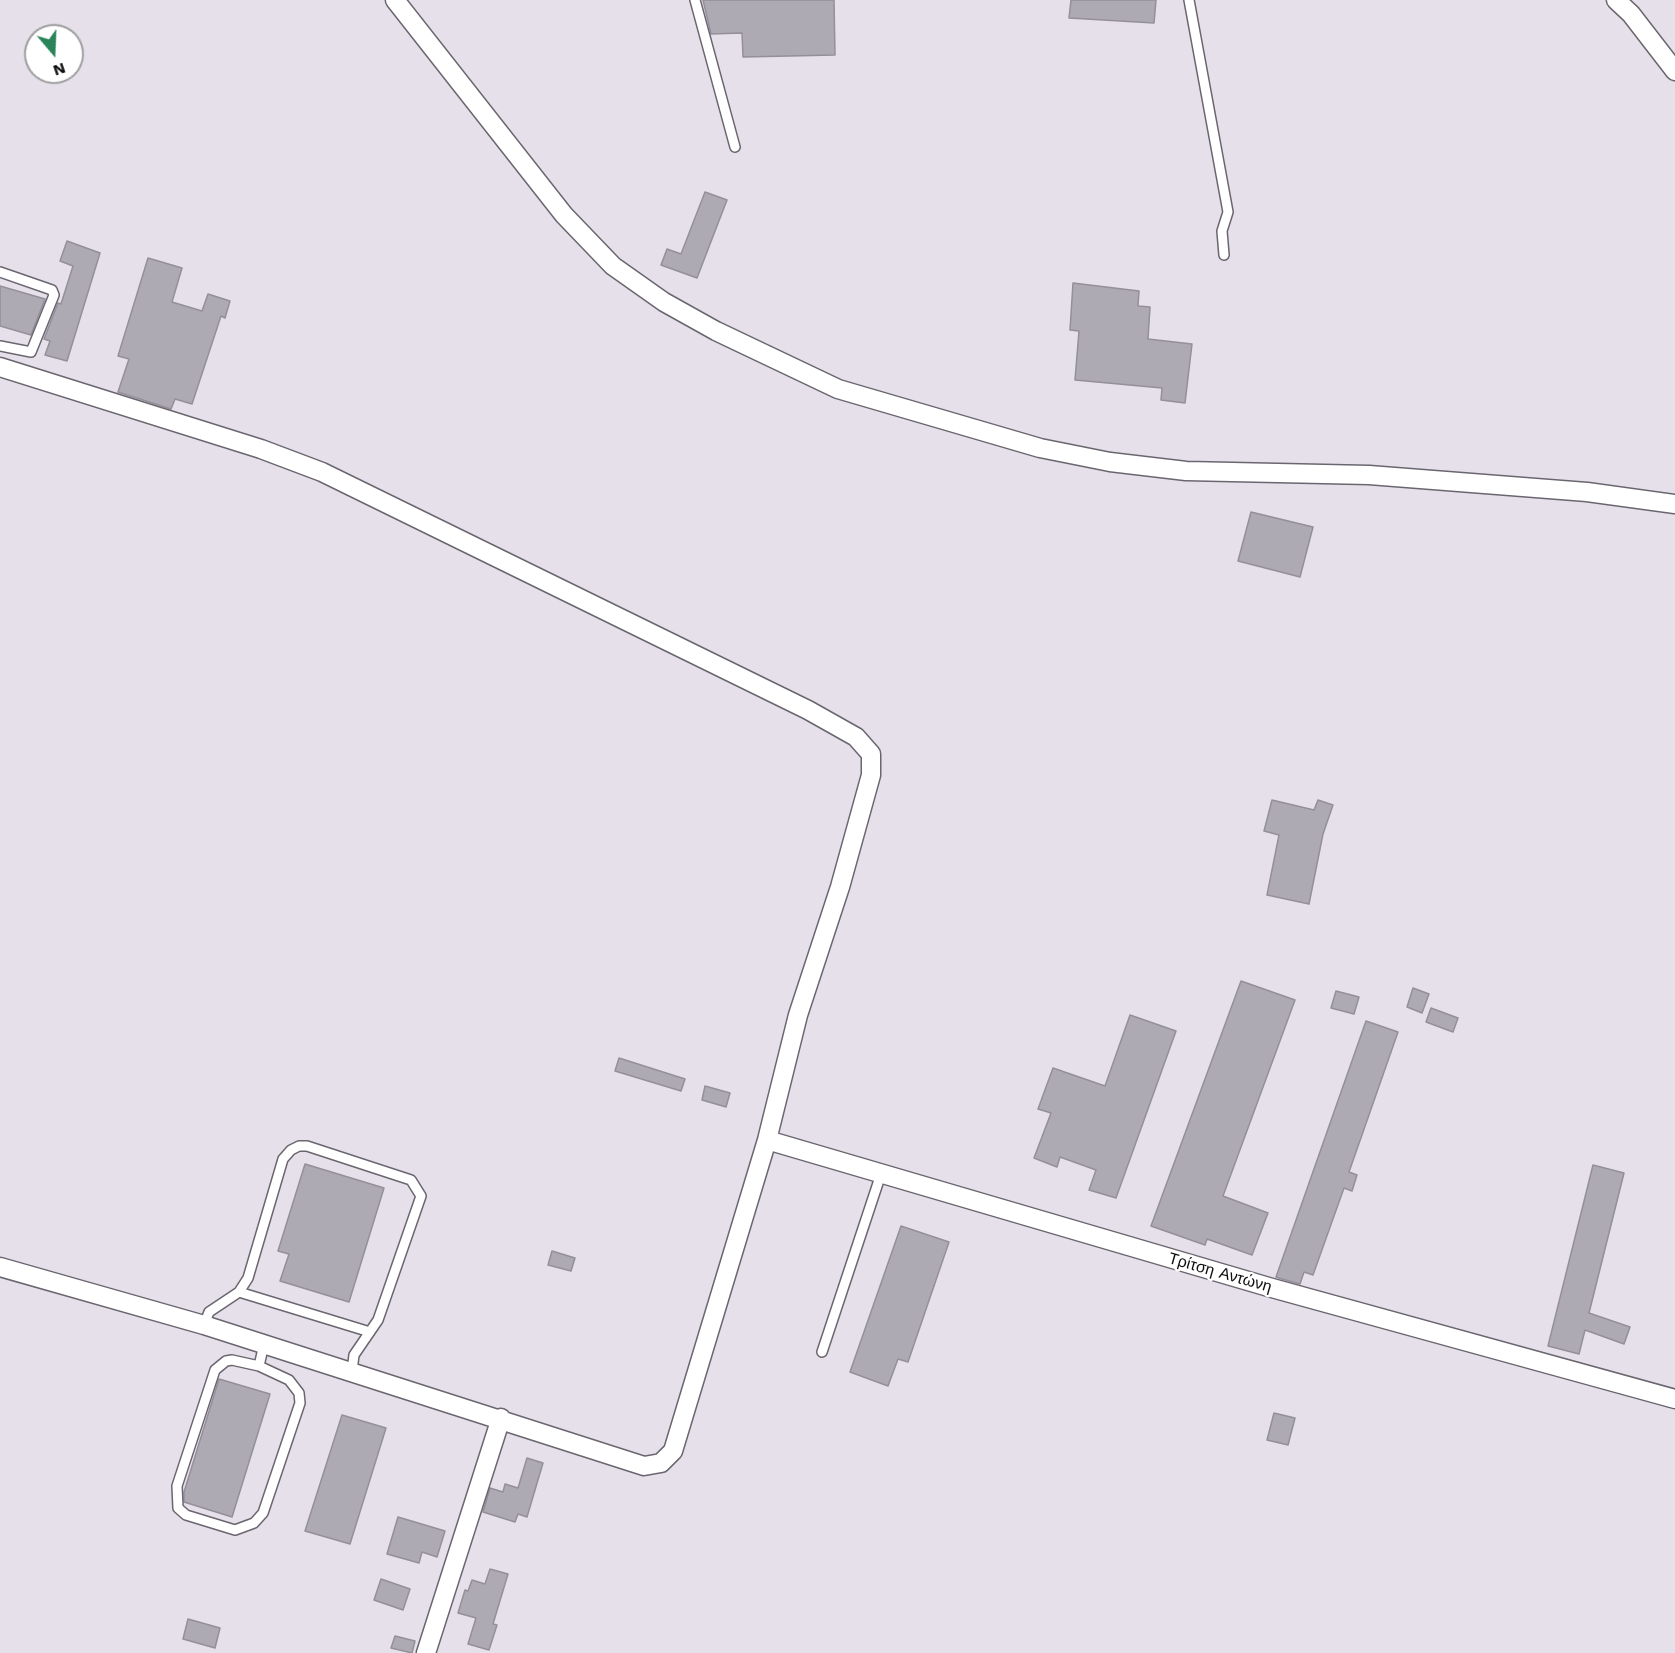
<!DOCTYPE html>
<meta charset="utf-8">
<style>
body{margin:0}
#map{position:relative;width:1675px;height:1653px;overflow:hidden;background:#e6e0eb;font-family:"Work Sans",sans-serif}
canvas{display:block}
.north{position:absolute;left:24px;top:24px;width:60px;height:60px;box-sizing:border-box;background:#fff;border:2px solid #9f9fa0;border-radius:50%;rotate:161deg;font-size:16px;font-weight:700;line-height:24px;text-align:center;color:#0f0e11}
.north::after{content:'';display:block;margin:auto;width:21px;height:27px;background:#2b8459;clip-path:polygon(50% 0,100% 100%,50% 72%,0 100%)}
</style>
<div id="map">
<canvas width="1675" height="1653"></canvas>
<div class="north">N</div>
</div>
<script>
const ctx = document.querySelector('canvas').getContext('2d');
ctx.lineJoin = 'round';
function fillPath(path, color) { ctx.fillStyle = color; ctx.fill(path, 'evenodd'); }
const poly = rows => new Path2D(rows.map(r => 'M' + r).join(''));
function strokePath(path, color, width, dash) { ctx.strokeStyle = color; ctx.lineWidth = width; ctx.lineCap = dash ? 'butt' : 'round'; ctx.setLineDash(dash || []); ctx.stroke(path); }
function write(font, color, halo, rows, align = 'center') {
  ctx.font = font + ' "Work Sans",sans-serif'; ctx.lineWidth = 4.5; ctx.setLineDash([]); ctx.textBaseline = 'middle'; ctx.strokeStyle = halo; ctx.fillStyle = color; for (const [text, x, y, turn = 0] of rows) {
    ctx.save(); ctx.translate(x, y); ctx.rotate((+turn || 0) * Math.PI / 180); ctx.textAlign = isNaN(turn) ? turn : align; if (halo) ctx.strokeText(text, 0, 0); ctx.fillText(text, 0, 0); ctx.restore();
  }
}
const building = poly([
 [703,0,834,0,835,55,743,57,742,33,711,34,703,0],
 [1071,0,1156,0,1154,23,1069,18,1071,0],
 [705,192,727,200,697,278,661,265,667,249,681,254,705,192],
 [67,241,100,253,67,361,45,355,50,341,44,339,58,303,61,304,73,266,60,261,67,241],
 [148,258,182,268,172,302,202,311,208,294,230,301,225,318,221,316,192,404,175,399,171,409,118,392,129,359,118,356,148,258],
 [1073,283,1139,291,1138,306,1150,307,1148,339,1192,344,1185,403,1161,400,1162,388,1075,380,1079,331,1070,330,1073,283],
 [0,286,45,299,31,335,0,326,0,286],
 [1251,512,1313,527,1300,577,1238,561,1251,512],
 [1272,800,1314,810,1318,800,1333,805,1323,834,1309,904,1267,895,1279,835,1264,831,1272,800],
 [1241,981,1295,1000,1223,1196,1268,1213,1252,1255,1207,1239,1205,1245,1151,1226,1241,981],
 [1413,988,1429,994,1422,1013,1407,1007,1413,988],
 [1336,991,1359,997,1354,1014,1331,1008,1336,991],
 [1431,1008,1458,1018,1453,1032,1426,1022,1431,1008],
 [1130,1015,1176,1031,1116,1198,1089,1190,1096,1170,1060,1157,1057,1167,1034,1158,1051,1113,1038,1109,1053,1068,1105,1086,1130,1015],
 [1366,1021,1398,1032,1349,1172,1357,1175,1352,1191,1344,1188,1313,1275,1304,1272,1300,1284,1282,1279,1276,1277,1366,1021],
 [619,1058,685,1079,681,1091,615,1071,619,1058],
 [705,1086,730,1093,726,1107,702,1100,705,1086],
 [305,1164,384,1188,349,1302,280,1281,289,1254,278,1251,305,1164],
 [1593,1165,1624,1173,1589,1313,1630,1327,1624,1344,1585,1330,1579,1354,1548,1346,1593,1165],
 [901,1226,949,1242,908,1362,898,1359,888,1386,850,1372,901,1226],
 [552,1251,575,1258,571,1271,548,1265,552,1251],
 [219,1379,270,1394,232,1517,184,1502,184,1492,219,1379],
 [1274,1413,1295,1418,1288,1445,1267,1440,1274,1413],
 [342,1415,386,1428,350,1544,305,1531,342,1415],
 [527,1458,543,1463,527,1517,518,1514,515,1522,483,1512,490,1488,503,1492,505,1484,518,1488,527,1458],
 [398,1517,445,1531,437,1557,422,1552,419,1563,387,1554,398,1517],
 [490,1569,508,1574,493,1624,497,1625,489,1650,468,1644,476,1618,458,1613,465,1590,468,1591,472,1580,485,1584,490,1569],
 [381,1579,410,1589,403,1610,374,1600,381,1579],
 [188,1619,220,1628,215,1648,183,1639,188,1619],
 [395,1636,415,1641,412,1653,391,1648,395,1636]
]);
fillPath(building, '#aeaab3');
strokePath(building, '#948f99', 1.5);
const service = poly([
 [695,0,735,147],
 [1189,0,1228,212,1222,231,1224,255],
 [0,272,52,290,54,295,31,352,0,346],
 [239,1292,370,1332],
 [204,1325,209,1312,239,1292,248,1278,283,1159,291,1150,299,1146,307,1146,411,1180,421,1196,378,1320,354,1355,352,1371],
 [822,1352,881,1174],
 [259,1366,289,1380,299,1393,300,1403,263,1513,254,1523,235,1530,186,1515,178,1508,177,1486,215,1370,226,1361,232,1360,259,1366,264,1344]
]);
const minor = poly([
 [395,0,564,215,613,266,664,302,716,331,838,389,1040,448,1110,462,1186,471,1369,475,1587,492,1675,504],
 [1616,0,1631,14,1675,71],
 [0,367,261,449,322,472,808,710,856,737,871,754,871,775,840,887,798,1015,767,1140,673,1451,661,1463,644,1466,204,1325,0,1267],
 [767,1140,1272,1288,1675,1399],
 [426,1653,501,1418]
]);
strokePath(service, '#6a666f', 12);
strokePath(minor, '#6a666f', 21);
strokePath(service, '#fff', 9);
strokePath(minor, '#fff', 18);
write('16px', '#0f0e11', '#fff', [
 ["Τρίτση Αντώνη",1220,1273,16]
]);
</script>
